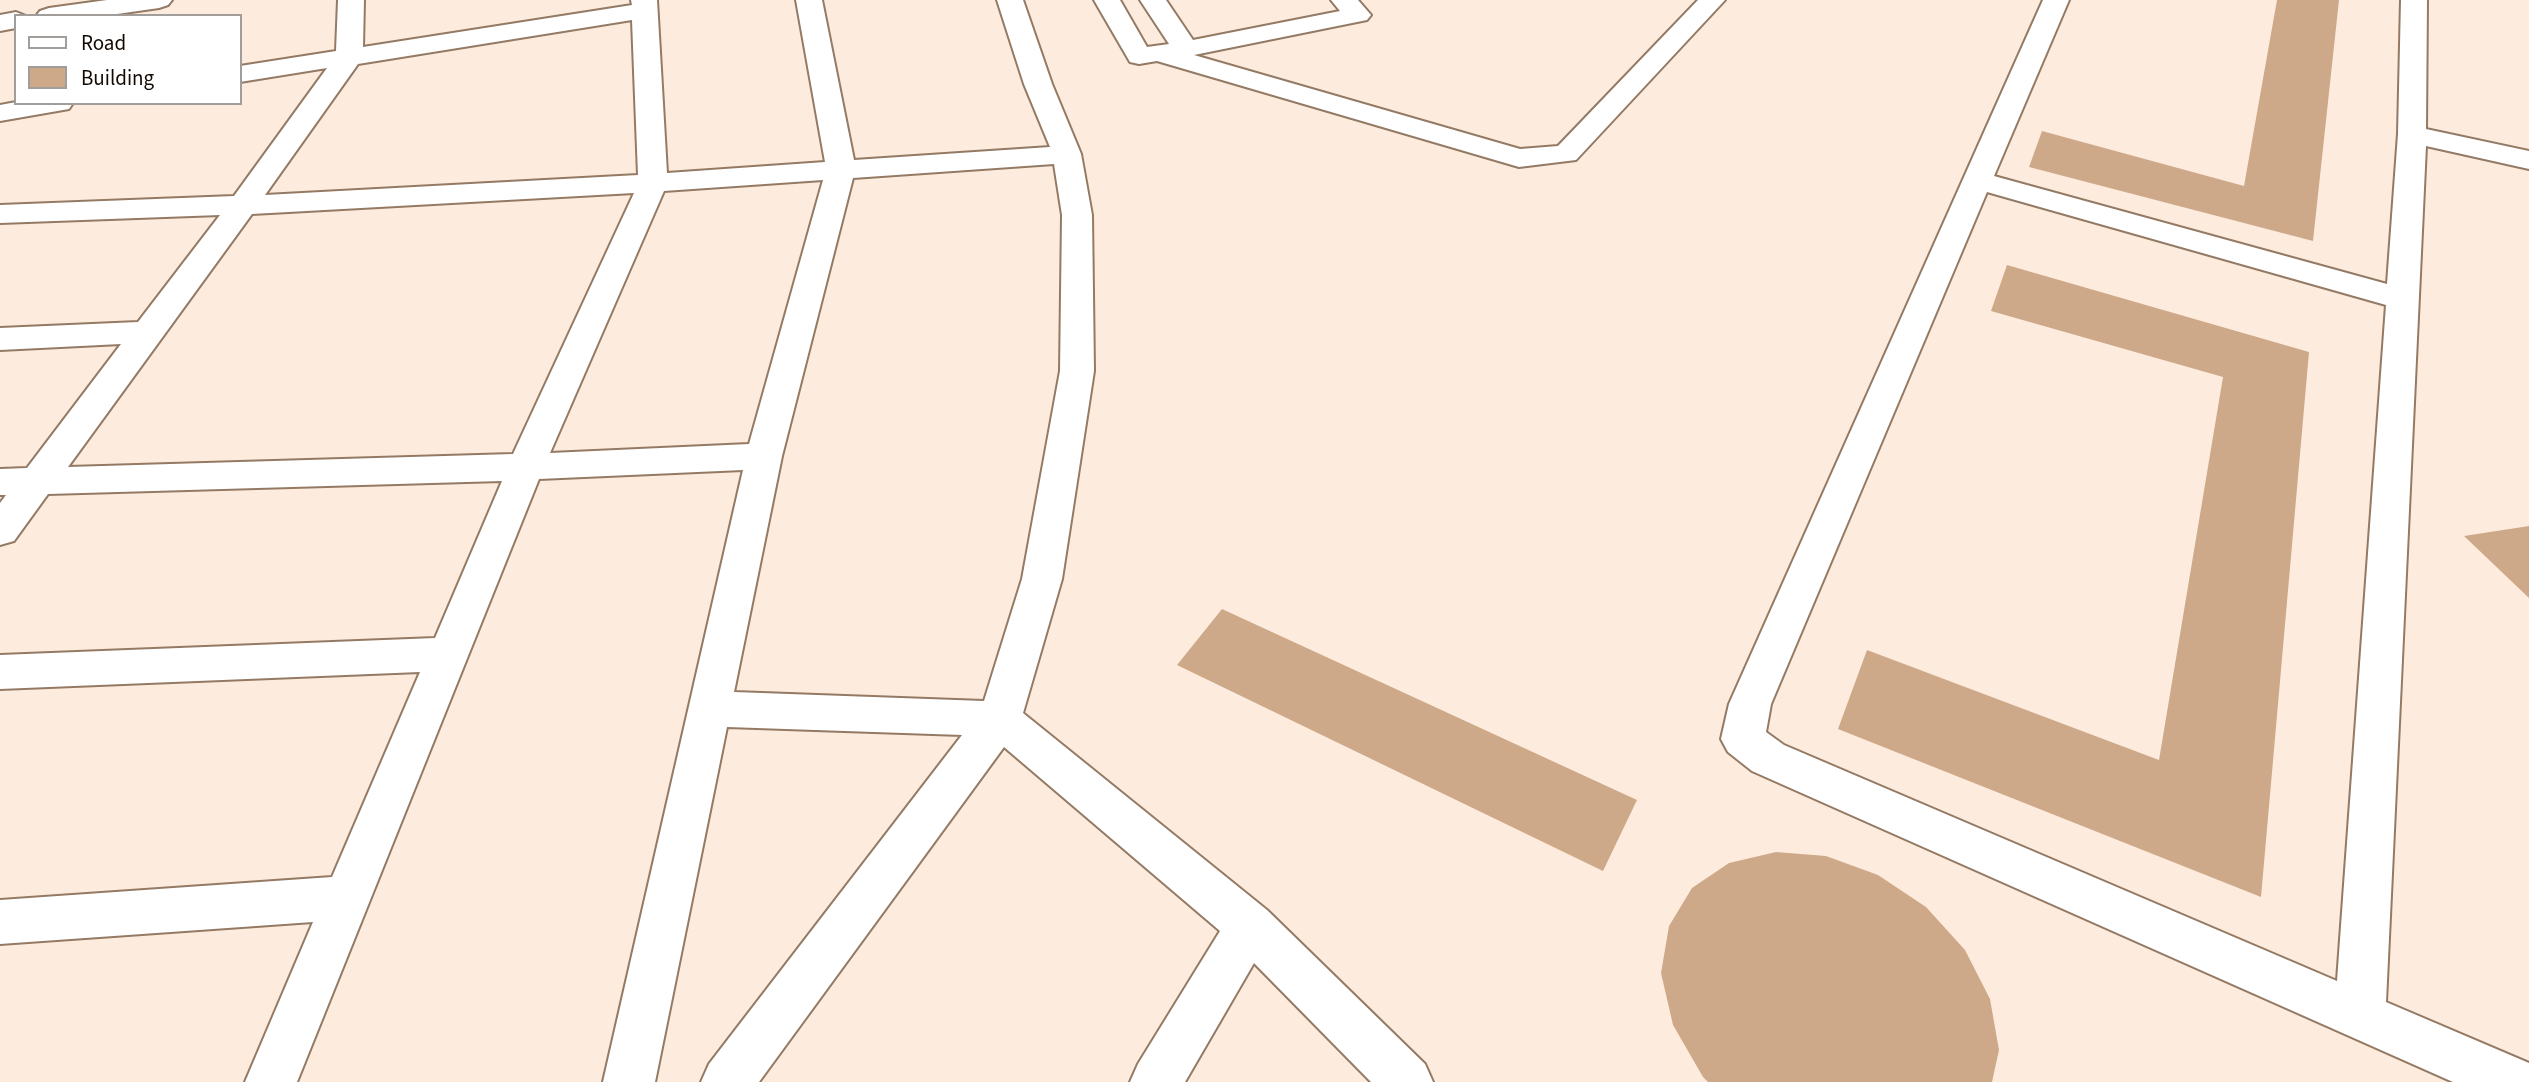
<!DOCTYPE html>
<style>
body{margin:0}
#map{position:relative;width:2529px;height:1082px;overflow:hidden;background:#fdecdd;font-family:"Source Sans 3",sans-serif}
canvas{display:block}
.legend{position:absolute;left:14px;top:14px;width:228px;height:91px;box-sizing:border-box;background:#fff;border:2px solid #a19d9a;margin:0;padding:9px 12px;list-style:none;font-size:21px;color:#130903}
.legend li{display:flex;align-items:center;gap:14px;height:35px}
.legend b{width:35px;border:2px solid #a19d9a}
</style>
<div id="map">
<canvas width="2529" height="1082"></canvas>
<ul class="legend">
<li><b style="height:9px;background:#fff"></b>Road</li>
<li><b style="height:19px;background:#cea989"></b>Building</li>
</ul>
</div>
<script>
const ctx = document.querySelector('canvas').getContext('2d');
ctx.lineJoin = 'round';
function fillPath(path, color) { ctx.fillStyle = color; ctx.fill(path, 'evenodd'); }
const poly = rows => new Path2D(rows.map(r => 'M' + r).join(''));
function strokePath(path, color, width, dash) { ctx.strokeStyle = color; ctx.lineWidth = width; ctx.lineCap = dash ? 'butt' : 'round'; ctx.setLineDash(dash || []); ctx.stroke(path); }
fillPath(poly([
 [2277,0,2339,0,2313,241,2029,167,2042,131,2244,186],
 [2007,265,2309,352,2261,897,1838,729,1867,650,2159,760,2223,377,1991,311],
 [2529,526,2529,598,2464,536],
 [1222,609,1637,800,1603,871,1177,665],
 [1776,852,1826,856,1878,875,1926,907,1965,950,1990,999,1999,1050,1992,1082,1708,1082,1703,1077,1673,1025,1661,973,1669,926,1692,888,1729,863]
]), '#cea989');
const minor = poly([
 [107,0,172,0,168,5,159,8,103,16,36,16,40,11,49,8,107,0],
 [338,0,364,0,363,47,632,5,631,0,657,0,667,173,825,162,796,0,822,0,854,160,1050,147,1024,84,997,0,1023,0,1052,84,1081,154,1092,215,1094,371,1062,579,1023,713,1267,910,1425,1064,1433,1082,1371,1082,1254,963,1185,1082,1130,1082,1138,1064,1220,931,1004,747,759,1082,701,1082,709,1064,962,735,727,727,655,1082,603,1082,743,470,539,479,297,1082,245,1082,313,922,0,944,0,900,332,877,420,672,0,689,0,655,435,638,502,481,48,494,14,541,0,545,0,503,6,495,0,495,0,469,27,468,121,344,0,350,0,328,138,322,220,215,0,223,0,205,234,196,327,68,240,82,240,66,336,51,338,0],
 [632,20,638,175,265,195,358,64,632,20],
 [1054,164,1062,215,1060,371,1022,579,984,701,734,692,782,456,853,178,1054,164],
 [823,180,749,444,550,453,664,191,823,180],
 [634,193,513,454,68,467,252,214,634,193],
 [1094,0,1120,0,1147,47,1169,44,1140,0,1166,0,1193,40,1340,11,1331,0,1358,0,1371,15,1367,20,1194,55,1520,149,1558,146,1698,0,1725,0,1576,160,1519,167,1157,61,1139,64,1130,62,1094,0],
 [2043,0,2069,0,1994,176,2387,284,2398,134,2401,0,2427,0,2426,129,2529,151,2529,169,2426,146,2386,1002,2529,1063,2529,1082,2453,1082,1752,771,1728,752,1721,739,1729,704,2043,0],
 [1987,192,2386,305,2337,981,1784,745,1766,732,1771,704,1987,192],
 [16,12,26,16,16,16,16,28,0,31,0,15,16,12],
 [16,102,16,103,73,103,69,109,0,121,0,105,16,102]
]);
strokePath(minor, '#947a64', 4);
fillPath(minor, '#fff');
</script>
